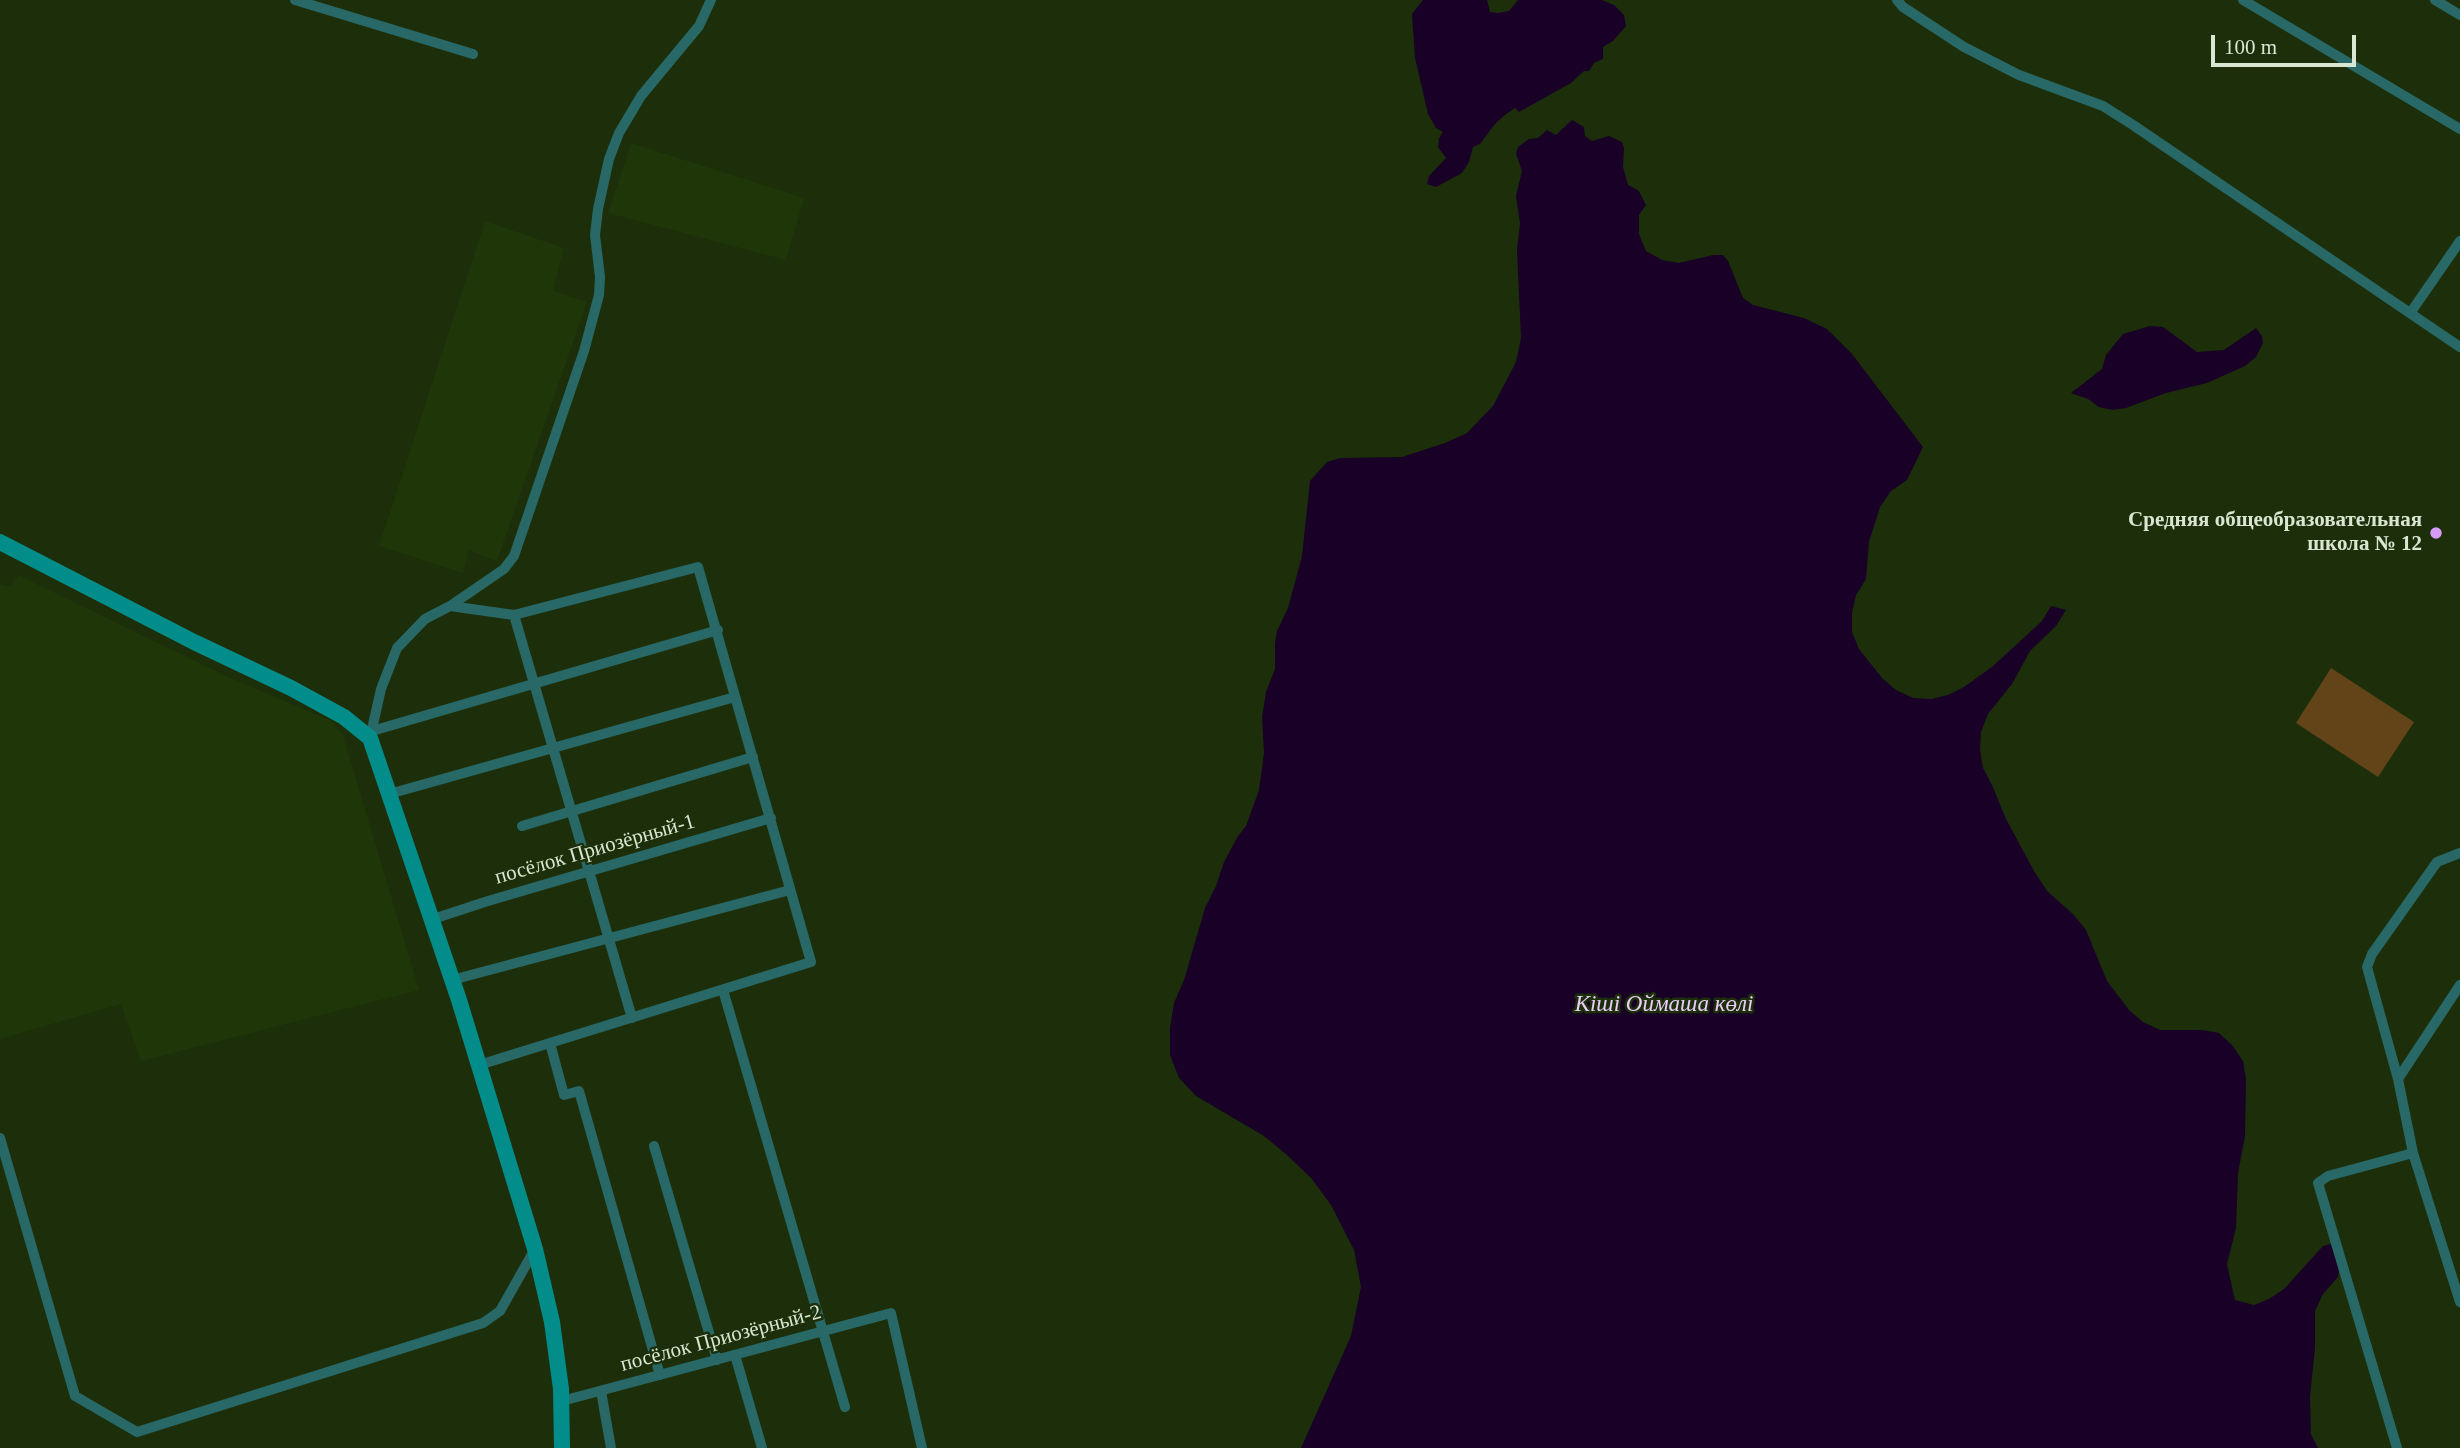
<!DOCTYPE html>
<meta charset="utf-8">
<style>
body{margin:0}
#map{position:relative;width:2460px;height:1448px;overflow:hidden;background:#1c2f0a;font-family:Georgia,serif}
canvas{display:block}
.scale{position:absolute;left:2211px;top:35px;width:145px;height:32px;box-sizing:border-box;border:4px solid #d9e6d1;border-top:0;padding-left:9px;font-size:21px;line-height:24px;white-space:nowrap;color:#d9e6d1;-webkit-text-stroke:5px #1c2f0a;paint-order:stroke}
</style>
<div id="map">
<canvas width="2460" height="1448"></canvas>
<div class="scale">100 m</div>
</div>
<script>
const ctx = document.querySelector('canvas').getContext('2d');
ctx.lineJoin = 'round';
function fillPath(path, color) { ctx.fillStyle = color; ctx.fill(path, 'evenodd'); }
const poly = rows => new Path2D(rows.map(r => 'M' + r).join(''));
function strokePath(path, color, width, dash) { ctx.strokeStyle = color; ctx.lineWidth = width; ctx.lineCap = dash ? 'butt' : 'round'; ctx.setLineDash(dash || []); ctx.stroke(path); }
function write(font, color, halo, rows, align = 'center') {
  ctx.font = font + ' Georgia,serif'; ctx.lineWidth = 5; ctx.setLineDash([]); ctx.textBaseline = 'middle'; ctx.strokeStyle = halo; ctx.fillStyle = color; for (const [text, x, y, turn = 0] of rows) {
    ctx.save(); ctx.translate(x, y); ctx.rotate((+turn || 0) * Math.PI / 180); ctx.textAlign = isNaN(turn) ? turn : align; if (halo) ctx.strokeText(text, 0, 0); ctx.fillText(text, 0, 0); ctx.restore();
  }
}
fillPath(poly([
 [631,143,804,198,786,260,608,213],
 [485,221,564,248,553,291,587,302,497,561,468,550,463,573,379,546],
 [18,575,230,678,332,721,343,735,419,990,141,1061,121,1004,0,1039,0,584,10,587]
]), '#1f3609');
fillPath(poly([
 [2331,668,2414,722,2378,777,2296,723]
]), '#634419');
fillPath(poly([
 [1423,0,1487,0,1490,12,1498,13,1509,11,1518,0,1602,0,1614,5,1624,15,1626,26,1613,41,1603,47,1603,59,1594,63,1589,71,1584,71,1571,83,1519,112,1515,108,1505,115,1495,124,1480,144,1473,147,1469,162,1462,173,1436,187,1427,184,1429,176,1446,158,1438,147,1439,138,1443,132,1436,128,1428,114,1415,58,1412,14],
 [1572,120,1584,127,1585,136,1592,141,1609,136,1622,142,1624,148,1623,167,1628,185,1639,191,1646,205,1639,215,1639,234,1646,251,1662,260,1679,263,1713,255,1723,255,1728,261,1743,298,1753,305,1804,318,1827,329,1852,354,1923,447,1907,480,1891,491,1880,507,1869,542,1866,579,1856,595,1852,613,1852,632,1859,649,1882,678,1896,690,1913,698,1931,699,1948,695,1964,687,1992,667,2042,621,2051,606,2066,610,2056,626,2030,651,2012,684,1988,714,1981,732,1980,750,1983,768,1992,785,2006,819,2034,871,2047,891,2074,915,2086,930,2107,981,2129,1010,2143,1022,2160,1030,2202,1030,2219,1033,2232,1045,2243,1061,2246,1079,2245,1136,2238,1173,2236,1228,2227,1264,2235,1300,2254,1305,2269,1299,2284,1289,2323,1246,2331,1244,2340,1262,2338,1277,2323,1294,2315,1311,2315,1348,2310,1397,2311,1434,2318,1448,1301,1448,1351,1336,1361,1287,1354,1250,1331,1205,1311,1178,1287,1155,1264,1136,1196,1096,1179,1078,1170,1055,1170,1028,1174,1003,1184,980,1205,908,1216,886,1224,862,1238,836,1246,826,1259,790,1264,753,1262,717,1266,692,1275,669,1275,643,1277,631,1288,608,1302,556,1310,481,1327,462,1340,458,1402,457,1445,443,1467,433,1493,406,1516,362,1521,338,1517,250,1520,223,1516,196,1522,171,1516,154,1518,147,1529,139,1538,138,1547,130,1556,135],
 [2150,326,2163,327,2197,352,2224,350,2256,328,2262,336,2263,343,2256,357,2245,366,2207,383,2166,393,2126,408,2112,410,2099,407,2088,399,2071,393,2102,369,2106,355,2123,334]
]), '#190026');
strokePath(poly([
 [295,0,473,54],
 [1897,0,1903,7,1964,47,2019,75,2103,106,2133,125,2460,347],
 [2243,0,2460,129],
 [2435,0,2460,15],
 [2411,312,2460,241],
 [450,606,514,615,698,567,811,962,479,1065],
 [514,615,632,1018],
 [372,731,718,630],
 [370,738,381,689,397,648,425,619,450,606,504,569,514,556,584,351,599,295,600,277,595,235,598,209,609,159,619,133,641,96,699,26,711,0],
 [389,794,735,697],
 [522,826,753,757],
 [2460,853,2437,862,2372,954,2367,967,2398,1079,2413,1153,2460,1302],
 [430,920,488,901,771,818],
 [452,980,790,890],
 [723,990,845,1407],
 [550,1043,564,1095,579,1091,660,1375],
 [2398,1079,2460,985],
 [0,1138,75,1396,137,1432,483,1323,500,1311,535,1249],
 [654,1146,717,1360],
 [735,1355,762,1448],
 [601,1391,611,1448],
 [562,1401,891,1313,922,1448],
 [2397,1448,2318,1183,2328,1176,2413,1153]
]), '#286967', 10);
strokePath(poly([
 [0,542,194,642,291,688,344,717,370,738,459,1000,535,1249,552,1322,561,1389,562,1448]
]), '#038d8a', 16);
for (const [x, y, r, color] of [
 [2436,533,7,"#d79bf9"]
]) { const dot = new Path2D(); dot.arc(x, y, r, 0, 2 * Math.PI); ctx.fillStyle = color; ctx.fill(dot); strokePath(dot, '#1c2f0a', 2.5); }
write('bold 21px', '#d9e6d1', '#1c2f0a', [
 ["Средняя общеобразовательная",2422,521],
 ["школа № 12",2422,545]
], 'right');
write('21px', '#d9e6d1', '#1c2f0a', [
 ["посёлок Приозёрный-1",595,850,-16],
 ["посёлок Приозёрный-2",721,1339,-15]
]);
write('italic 23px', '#eacdfb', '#1c2f0a', [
 ["Кіші Оймаша көлi",1664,1005]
]);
</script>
